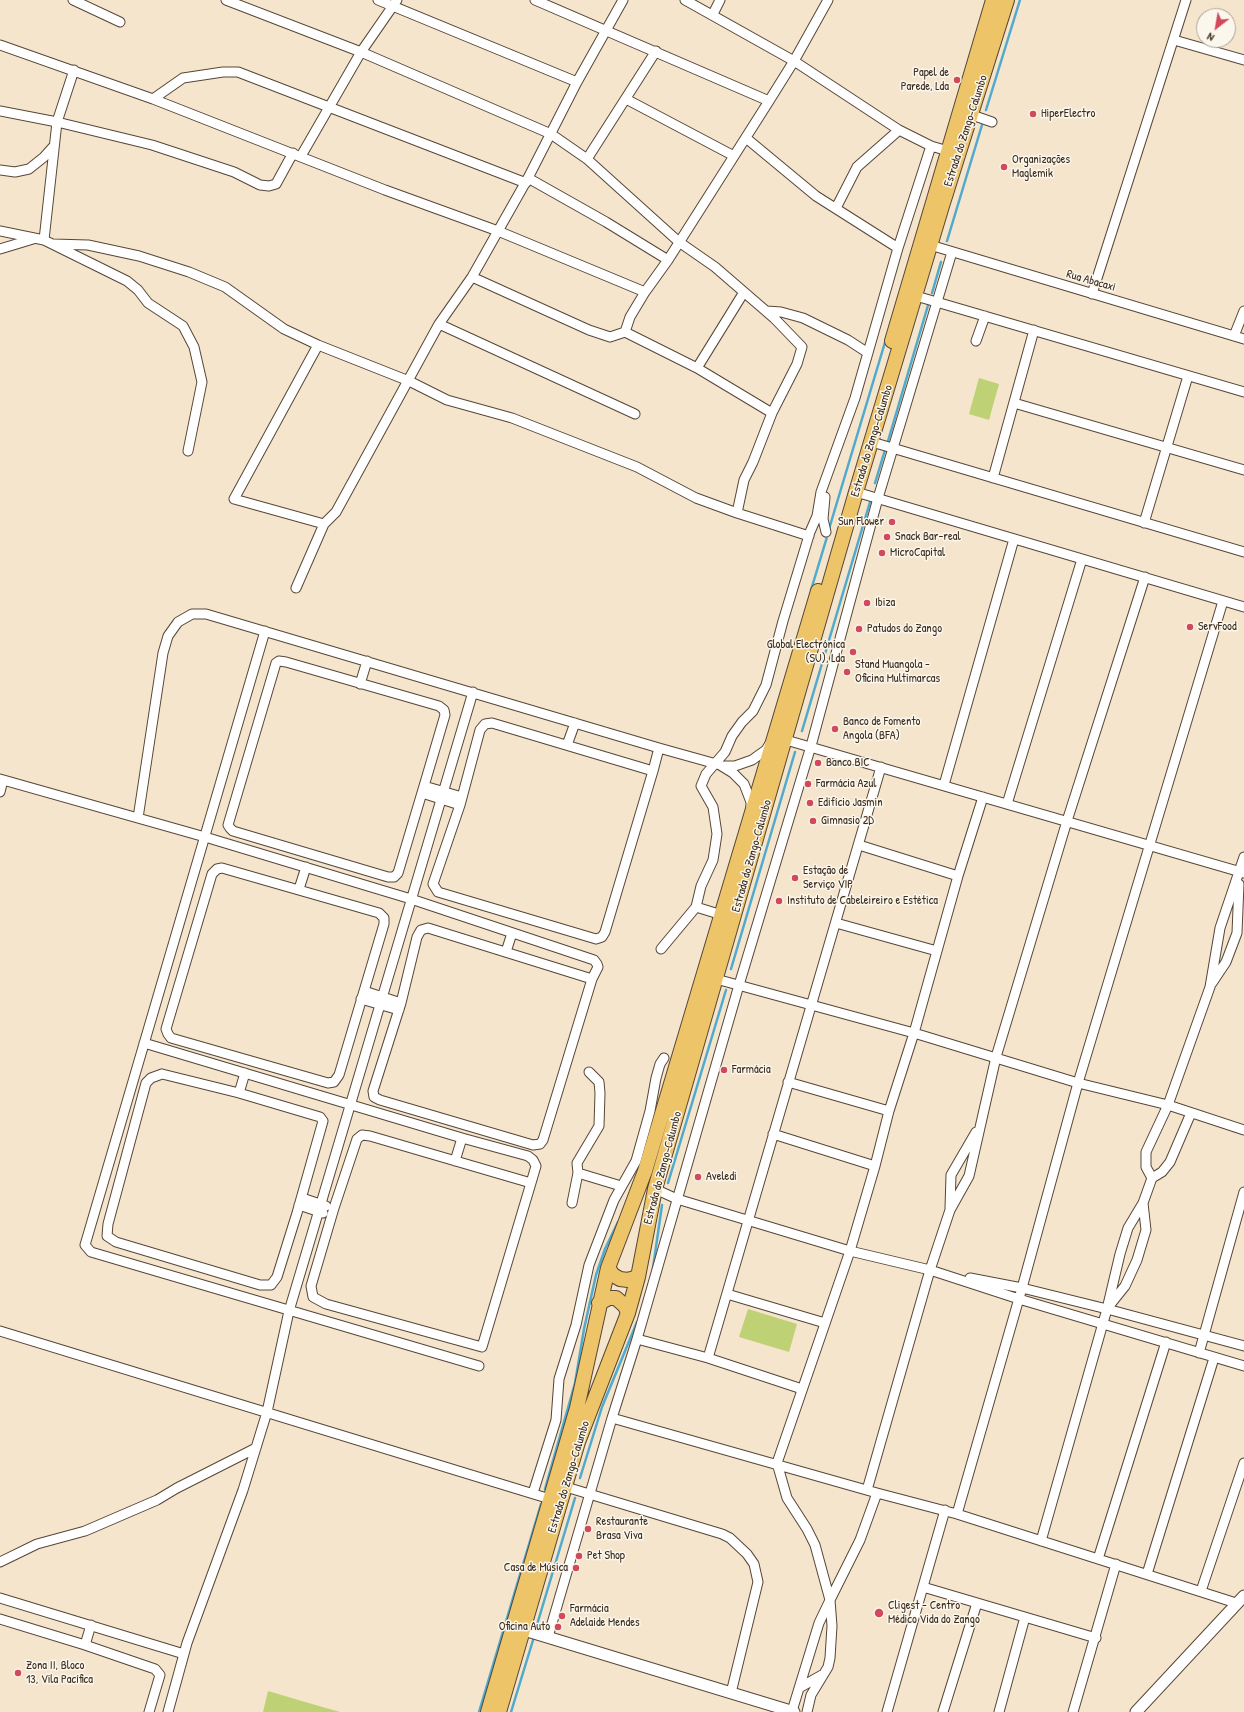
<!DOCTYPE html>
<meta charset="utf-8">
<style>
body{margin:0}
#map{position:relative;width:1244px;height:1712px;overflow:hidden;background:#f5e5cc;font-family:"Patrick Hand",sans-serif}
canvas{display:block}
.north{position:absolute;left:1196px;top:8px;width:40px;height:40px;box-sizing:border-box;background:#fbf7ec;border:1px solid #aea59a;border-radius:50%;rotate:211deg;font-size:11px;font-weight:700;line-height:16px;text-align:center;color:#3b2a1e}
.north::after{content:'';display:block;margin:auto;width:14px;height:18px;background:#d1495b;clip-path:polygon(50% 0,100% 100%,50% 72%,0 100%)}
</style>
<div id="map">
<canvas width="1244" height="1712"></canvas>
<div class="north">N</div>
</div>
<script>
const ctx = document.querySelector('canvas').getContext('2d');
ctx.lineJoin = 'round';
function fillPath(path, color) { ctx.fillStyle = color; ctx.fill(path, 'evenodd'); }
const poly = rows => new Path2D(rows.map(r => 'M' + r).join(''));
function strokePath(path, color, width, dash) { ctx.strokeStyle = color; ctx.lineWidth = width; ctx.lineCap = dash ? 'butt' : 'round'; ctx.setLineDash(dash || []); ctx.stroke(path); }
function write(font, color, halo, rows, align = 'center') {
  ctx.font = font + ' "Patrick Hand",sans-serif'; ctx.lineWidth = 3; ctx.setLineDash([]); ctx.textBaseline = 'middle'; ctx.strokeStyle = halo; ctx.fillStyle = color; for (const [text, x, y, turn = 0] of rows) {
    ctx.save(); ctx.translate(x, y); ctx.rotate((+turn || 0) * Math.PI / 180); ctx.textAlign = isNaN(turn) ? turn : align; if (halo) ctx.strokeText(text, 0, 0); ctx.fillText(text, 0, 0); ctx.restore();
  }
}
fillPath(poly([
 [979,378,999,384,989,420,969,414],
 [748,1309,797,1324,789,1352,739,1337],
 [268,1691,305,1702,340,1712,263,1712]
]), '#bed174');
strokePath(poly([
 [986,110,1020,0],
 [947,241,982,125],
 [932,293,941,262],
 [888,441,929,302],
 [875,483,885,450],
 [829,529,886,339],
 [811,590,827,537],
 [802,731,870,502],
 [731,969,795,752],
 [668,1183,726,990],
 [653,1268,662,1205],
 [580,1478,602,1407,637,1322],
 [545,1489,575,1383,584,1329,596,1275,605,1249,618,1222],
 [536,1628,575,1498],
 [479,1712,541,1504],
 [511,1712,534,1637]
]), '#50aace', 2.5);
const minor = poly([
 [73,0,120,22],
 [226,0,361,52,551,134,587,159,679,242,715,267,774,318,802,347,797,364,772,413,753,462,744,480,737,513,809,536],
 [378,0,577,82],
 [535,0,769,101],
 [685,0,794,61,899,130,931,146,948,151],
 [713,14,720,0],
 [1174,40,1244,60],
 [0,45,153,99,385,190,498,231,645,292],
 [153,99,183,78,223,72,238,72,526,183],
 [626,99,734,156],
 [0,111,57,122,152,145,234,172,260,185,269,186,276,184,293,153],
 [972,115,992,122],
 [746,138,816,196,898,248],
 [301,156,361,52,397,0],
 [587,159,656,51],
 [0,170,15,172,29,169,44,157,53,147],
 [528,178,606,222,668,260],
 [836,208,857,167,899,130],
 [0,231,44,240,127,281,138,290,148,303,183,326,194,347,202,382,188,451],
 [44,240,57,122,74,70],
 [53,244,88,245,139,256,189,272,225,287,284,329,318,345,409,381,447,400,512,418,637,467,696,498,737,513],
 [930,245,1244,339],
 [0,249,33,239],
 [472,277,589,330,610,337,625,332,630,317,645,292,668,260,769,101,794,61,828,0],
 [1092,294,1186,0],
 [916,296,1244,392],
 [767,311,781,312,803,318,848,340,868,353],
 [439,324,635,414],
 [625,332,697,368,772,413],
 [1234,336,1244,311],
 [976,341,985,316],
 [318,345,234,499,324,524,336,512,439,324,472,277,528,178,577,82,623,0],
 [697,368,744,292],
 [1014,403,1244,470],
 [872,442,1244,552],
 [993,478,1034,330],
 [856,492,1244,607],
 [825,497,823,519,826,532],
 [1144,523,1188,376],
 [296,588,324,524],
 [265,631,85,1245,91,1252,479,1366],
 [279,661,286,662,439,706,444,710,445,715,424,786,398,873,394,877,388,877,233,831,230,828,228,825,276,663,279,661],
 [360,684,367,661],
 [786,740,1244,873],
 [567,745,575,723],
 [659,748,720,765,733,773,744,784,751,802,751,807],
 [724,766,735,766,752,760,766,750,771,742],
 [0,779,205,837,411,899,594,960,597,964,598,967,592,979,543,1140,540,1144,533,1145,380,1100,374,1097,373,1091,401,1003,417,937,421,930,428,928,592,979],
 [944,785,1014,539],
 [424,786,462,797],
 [0,792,3,780],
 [422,793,460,805],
 [1007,804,1082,559],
 [138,818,163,653,168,636,178,622,192,614,206,614,659,748,653,771,605,932,602,937,596,939,438,892,433,884,460,805,480,730,485,724,492,723,653,771],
 [859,845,958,876],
 [222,868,379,913,384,918,384,924,339,1075,334,1082,328,1083,171,1038,168,1034,166,1029,212,874,217,869,222,868],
 [299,889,306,867],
 [696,907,722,915],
 [836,923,937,951],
 [661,949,696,907,701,886,713,860,717,834,713,807,701,786,706,774,725,752,732,736,742,722,753,711,766,685,783,621,810,532,817,516,821,492,855,398,898,248,931,146],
 [506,952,512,933],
 [716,979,914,1033,1078,1083,1168,1105,1244,1130],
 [1212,983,1226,962,1237,933,1239,884],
 [364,991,401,1003],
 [361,999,399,1010],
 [144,1043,462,1138,528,1156,533,1160,536,1166,531,1183],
 [162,1074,239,1093,320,1117,323,1121,297,1213,277,1277,271,1285,260,1285,116,1242,107,1236,108,1224,146,1083,151,1078,162,1074],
 [788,1082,889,1111],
 [239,1093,245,1073],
 [773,1134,875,1166],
 [362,1135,370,1136,531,1183,482,1347,326,1304,313,1297,311,1286,334,1208,357,1139,362,1135],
 [455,1161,462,1138],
 [578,1173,621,1186],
 [1152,1178,1162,1172,1170,1162,1191,1113],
 [655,1189,677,1199,850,1251,930,1270,1019,1299,1244,1366],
 [302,1198,326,1206],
 [572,1203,578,1173,577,1163,599,1126,600,1093,599,1082,589,1072],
 [299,1205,323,1213],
 [950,1208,951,1175,976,1132],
 [970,1278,1022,1288,1107,1309,1244,1346],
 [727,1294,825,1323],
 [1109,1306,1125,1286,1137,1260,1146,1230,1143,1203],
 [0,1331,550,1499],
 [637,1339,708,1358,802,1389],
 [1199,1353,1244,1192],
 [708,1358,881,767],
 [612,1418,877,1493,957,1514,1236,1603],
 [566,1487,722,1534,730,1538,747,1554,754,1564,758,1582,731,1693],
 [867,1490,930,1270,950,1210,969,1176,996,1057,1067,821,1145,577],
 [533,1493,556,1420,559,1379,576,1325,589,1265,614,1200,636,1161,650,1111,656,1078,660,1064,664,1058],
 [957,1514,1022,1288,1078,1083,1223,601],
 [1041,1541,1107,1309,1120,1254,1128,1228,1143,1203,1152,1178,1146,1167,1146,1152,1168,1105,1210,987,1220,928,1244,857],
 [1098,1559,1166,1342],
 [0,1562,37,1544,85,1531,157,1500,177,1488,256,1448],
 [1147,1574,1214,1358],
 [923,1587,1096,1638],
 [1201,1591,1244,1463],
 [0,1598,184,1654],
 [0,1619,85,1645,155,1669,160,1675,149,1712],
 [548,1637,612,1418,637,1339,739,985,811,746,878,498,952,252],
 [85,1645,91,1625],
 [799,1688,822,1675],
 [792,1711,819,1623,830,1600,815,1545,807,1529,787,1498,777,1463,850,1251,875,1166,889,1111,914,1033,958,876,983,797],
 [168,1712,187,1643,243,1490,267,1412,289,1311,473,692],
 [807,1712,811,1695,828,1667,830,1658,832,1626,830,1600,860,1540,877,1493],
 [887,1712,945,1510],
 [943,1712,977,1603],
 [999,1712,1025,1617],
 [1073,1712,1116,1564]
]);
const tertiary = poly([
 [524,1630,794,1712],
 [1136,1712,1244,1596]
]);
const primary = poly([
 [892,341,993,0],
 [608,1268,613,1275,620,1279,628,1280,638,1277],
 [599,1303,609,1298,616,1298,625,1306,628,1313],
 [488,1712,577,1408,608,1268,645,1171,818,591],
 [499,1712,578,1442,628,1313,638,1277,655,1189,856,492,942,206,1007,0]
]);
strokePath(minor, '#574638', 11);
strokePath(tertiary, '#574638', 13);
strokePath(primary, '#574638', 16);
strokePath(minor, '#fff', 9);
strokePath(tertiary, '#fff', 11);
strokePath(primary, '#eec469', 14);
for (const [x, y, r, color] of [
 [957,80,4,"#d1495b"],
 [1033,114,4,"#d1495b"],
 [1004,167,4,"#d1495b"],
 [892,522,4,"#d1495b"],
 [887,537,4,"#d1495b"],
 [882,553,4,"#d1495b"],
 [867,603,4,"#d1495b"],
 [1190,627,4,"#d1495b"],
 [859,629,4,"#d1495b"],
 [853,652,4,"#d1495b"],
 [847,672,4,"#d1495b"],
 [835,729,4,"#d1495b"],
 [818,763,4,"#d1495b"],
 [808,784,4,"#d1495b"],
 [810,803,4,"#d1495b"],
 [813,821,4,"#d1495b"],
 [795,878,4,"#d1495b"],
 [779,901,4,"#d1495b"],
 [724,1070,4,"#d1495b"],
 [698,1177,4,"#d1495b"],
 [588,1529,4,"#d1495b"],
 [579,1556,4,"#d1495b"],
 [576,1568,4,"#d1495b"],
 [879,1613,5,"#d1495b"],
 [562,1616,4,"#d1495b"],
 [558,1627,4,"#d1495b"],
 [18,1673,4,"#d1495b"]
]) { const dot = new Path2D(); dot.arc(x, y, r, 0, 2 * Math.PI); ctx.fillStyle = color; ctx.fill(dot); strokePath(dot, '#fbf7ec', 1.5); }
write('12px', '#3b2a1e', '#fbf7ec', [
 ["Papel de",949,73,"right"],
 ["Parede, Lda",949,87,"right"],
 ["HiperElectro",1041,114],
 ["Organizações",1012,160],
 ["Maglemik",1012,174],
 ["Sun Flower",884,522,"right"],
 ["Snack Bar-real",895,537],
 ["MicroCapital",890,553],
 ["Ibiza",875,603],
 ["ServFood",1198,627],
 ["Patudos do Zango",867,629],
 ["Global Electrónica",845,645,"right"],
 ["(SU), Lda",845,659,"right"],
 ["Stand Muangola -",855,665],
 ["Oficina Multimarcas",855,679],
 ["Banco de Fomento",843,722],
 ["Angola (BFA)",843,736],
 ["Banco BIC",826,763],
 ["Farmácia Azul",816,784],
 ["Edifício Jasmin",818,803],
 ["Gimnasio 2D",821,821],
 ["Estação de",803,871],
 ["Serviço VIP",803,885],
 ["Instituto de Cabeleireiro e Estética",787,901],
 ["Farmácia",732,1070],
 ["Aveledi",706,1177],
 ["Restaurante",596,1522],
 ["Brasa Viva",596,1536],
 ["Pet Shop",587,1556],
 ["Casa de Música",568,1568,"right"],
 ["Cligest - Centro",888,1606],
 ["Médico Vida do Zango",888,1620],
 ["Farmácia",570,1609],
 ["Adelaide Mendes",570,1623],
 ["Oficina Auto",550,1627,"right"],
 ["Zona II, Bloco",26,1666],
 ["13, Vila Pacífica",26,1680]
], 'left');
write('12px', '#3b2a1e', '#fbf7ec', [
 ["Estrada do Zango-Calumbo",966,131,-72],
 ["Rua Abacaxi",1091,281,16],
 ["Estrada do Zango-Calumbo",872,441,-73],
 ["Estrada do Zango-Calumbo",752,856,-74],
 ["Estrada do Zango-Calumbo",663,1168,-75],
 ["Estrada do Zango-Calumbo",569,1477,-73]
]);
</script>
